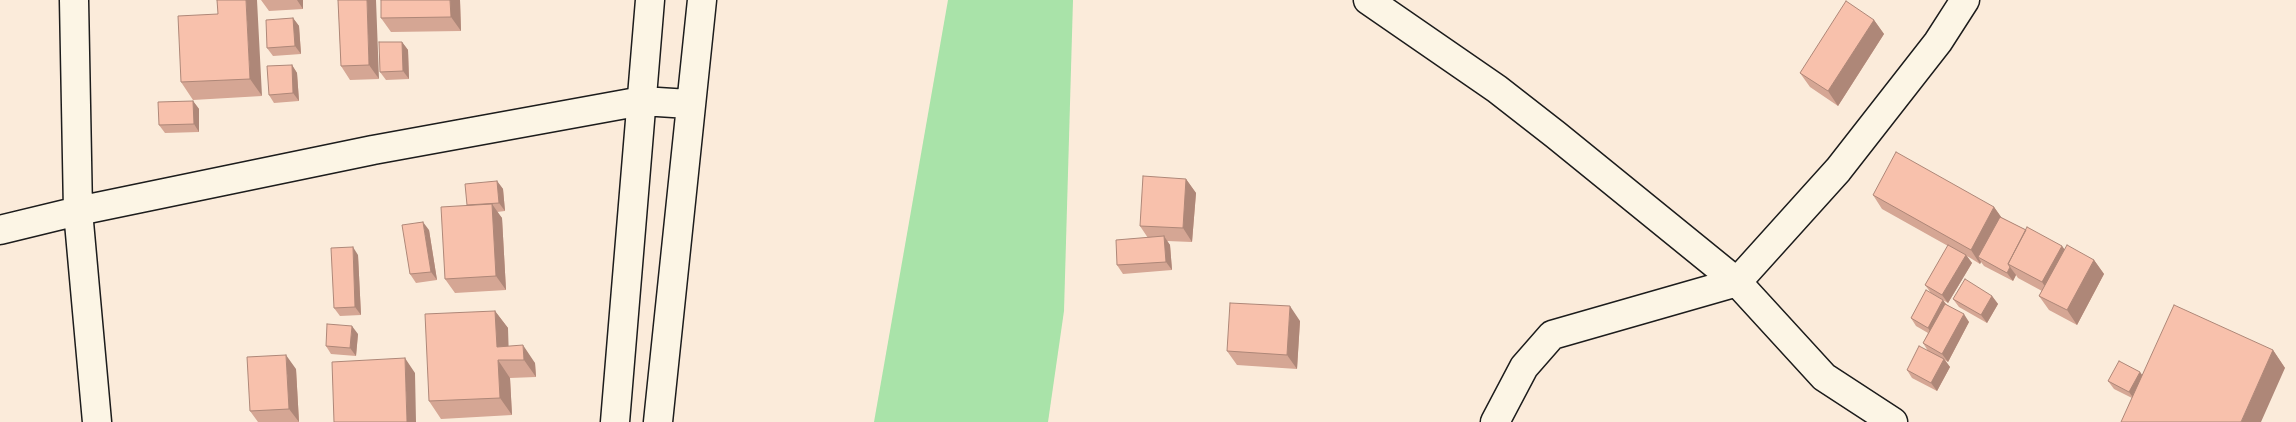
<!DOCTYPE html>
<style>
body{margin:0}
canvas{display:block;background:#fbebda}
</style>
<canvas width="2296" height="422"></canvas>
<script>
const ctx = document.querySelector('canvas').getContext('2d');
ctx.lineJoin = 'round';
function fillPath(path, color) { ctx.fillStyle = color; ctx.fill(path, 'evenodd'); }
const poly = rows => new Path2D(rows.map(r => 'M' + r).join(''));
function strokePath(path, color, width, dash) { ctx.strokeStyle = color; ctx.lineWidth = width; ctx.lineCap = dash ? 'butt' : 'round'; ctx.setLineDash(dash || []); ctx.stroke(path); }
fillPath(poly([
 [948,0,1073,0,1064,311,1048,422,874,422]
]), '#a9e3a9');
const minor = poly([
 [74,0,78,211,97,422],
 [1368,0,1497,89,1556,135,1737,282,1824,377,1893,422],
 [0,230,78,211,373,150,642,101,689,104],
 [615,422,650,0],
 [658,422,702,0],
 [1495,422,1524,367,1552,335,1737,282,1838,170,1938,42,1965,0]
]);
strokePath(minor, '#1c1c1c', 31);
strokePath(minor, '#fcf5e5', 28);
fillPath(poly([
 [261,0,303,0,303,9,269,11],
 [338,0,379,79,350,80,341,66],
 [460,0,461,31,391,32,381,18],
 [218,14,262,96,193,100,181,82],
 [293,18,299,26,301,54,273,56,267,48],
 [1874,20,1884,34,1838,106,1810,87,1800,73],
 [402,42,408,50,409,79,386,80,380,72],
 [292,65,297,73,299,101,274,103,269,95],
 [193,101,199,109,199,132,165,133,159,125],
 [1186,179,1196,193,1192,242,1167,241,1170,245,1172,270,1123,274,1117,265,1148,238,1140,226],
 [497,181,503,189,505,211,497,212,502,218,506,290,455,293,445,279,467,205],
 [1873,195,1994,207,2001,217,2026,230,2062,246,2065,250,2094,260,2104,274,2077,325,2049,310,2039,296,2042,291,2018,278,2016,275,2013,281,1984,266,1981,262,1980,264,1967,256,1972,263,1948,303,1931,293,1925,285,1948,246,1882,209],
 [429,230,437,280,416,283,410,274],
 [358,255,361,315,340,316,334,308],
 [1992,296,1998,304,1987,323,1959,307,1953,299],
 [1943,300,1946,304,1969,322,1948,362,1945,360,1950,367,1937,391,1912,378,1907,370,1928,351,1923,343,1928,333,1916,326,1911,318],
 [495,311,508,328,508,346,535,363,536,377,510,378,512,415,441,419,429,401],
 [1300,321,1297,369,1237,365,1227,351],
 [358,334,356,356,331,354,326,346],
 [2273,350,2285,368,2132,398,2114,389,2108,381,2140,372,2142,376],
 [296,369,299,422,258,422,250,411]
]), '#d5a694');
fillPath(poly([
 [246,0,257,0,262,96,250,79],
 [297,0,303,0,303,9],
 [367,0,376,0,379,79,369,65],
 [450,0,460,0,461,31,451,17],
 [293,18,299,26,301,54,295,46],
 [1874,20,1884,34,1838,106,1828,91],
 [402,42,408,50,409,79,403,71],
 [292,65,297,73,299,101,293,93],
 [193,101,199,109,199,132,194,124],
 [1186,179,1196,193,1192,242,1183,228],
 [497,181,503,189,505,211,499,203],
 [492,204,502,218,506,290,496,276],
 [1994,207,2004,221,1978,257,1981,262,1980,264,1971,250],
 [423,222,429,230,437,280,431,272],
 [1164,236,1170,245,1172,270,1166,262],
 [2062,246,2072,260,2052,297,2042,282],
 [353,247,358,255,361,315,355,307],
 [1966,255,1972,263,1948,303,1942,295],
 [2094,260,2104,274,2077,325,2067,310],
 [2010,267,2016,275,2013,281,2007,273],
 [1992,296,1998,304,1987,323,1981,315],
 [1943,300,1949,309,1933,336,1928,328],
 [1290,306,1300,321,1297,369,1287,355],
 [495,311,508,328,509,360,497,347],
 [1964,314,1969,322,1948,362,1942,354],
 [352,326,358,334,356,356,350,348],
 [523,345,535,363,536,377,524,360],
 [2273,350,2285,368,2261,422,2241,422],
 [286,355,296,369,299,422,289,409],
 [405,358,415,373,416,422,407,422],
 [1944,359,1950,367,1937,391,1931,383],
 [498,360,510,378,512,415,500,398],
 [2140,372,2146,380,2135,400,2129,392]
]), '#ae8778');
const building = poly([
 [217,0,246,0,250,79,181,82,178,16,218,14,217,0],
 [338,0,367,0,369,65,341,66,338,0],
 [381,0,450,0,451,17,381,18,381,0],
 [1846,1,1874,20,1828,91,1800,73,1846,1],
 [293,18,295,46,267,48,266,20,293,18],
 [379,42,402,42,403,71,380,72,379,42],
 [292,65,293,93,269,95,267,66,292,65],
 [193,101,194,124,159,125,158,102,193,101],
 [1896,152,1994,207,1971,250,1873,195,1896,152],
 [1143,176,1186,179,1183,228,1140,226,1143,176],
 [497,181,499,203,467,205,465,184,497,181],
 [492,204,496,276,445,279,441,207,492,204],
 [2000,217,2026,230,2008,264,2010,267,2007,273,1978,257,2000,217],
 [423,222,431,272,410,274,402,225,423,222],
 [2027,227,2062,246,2042,282,2008,264,2027,227],
 [1164,236,1166,262,1117,265,1116,240,1164,236],
 [1948,245,1966,255,1942,295,1925,285,1948,245],
 [2067,245,2094,260,2067,310,2039,296,2067,245],
 [353,247,355,307,334,308,331,248,353,247],
 [1965,279,1992,296,1981,315,1953,299,1965,279],
 [1926,290,1943,300,1928,328,1911,318,1926,290],
 [1230,303,1290,306,1287,355,1227,351,1230,303],
 [1945,304,1964,314,1942,354,1923,343,1945,304],
 [2174,305,2273,350,2241,422,2121,422,2174,305],
 [495,311,497,347,523,345,524,360,498,360,500,398,429,401,425,314,495,311],
 [327,324,352,326,350,348,326,346,327,324],
 [1919,346,1944,359,1931,383,1907,370,1919,346],
 [286,355,289,409,250,411,247,357,286,355],
 [405,358,407,422,334,422,332,362,405,358],
 [2119,361,2140,372,2129,392,2108,381,2119,361]
]);
fillPath(building, '#f8c1ac');
strokePath(building, '#ae8778', 1);
</script>
